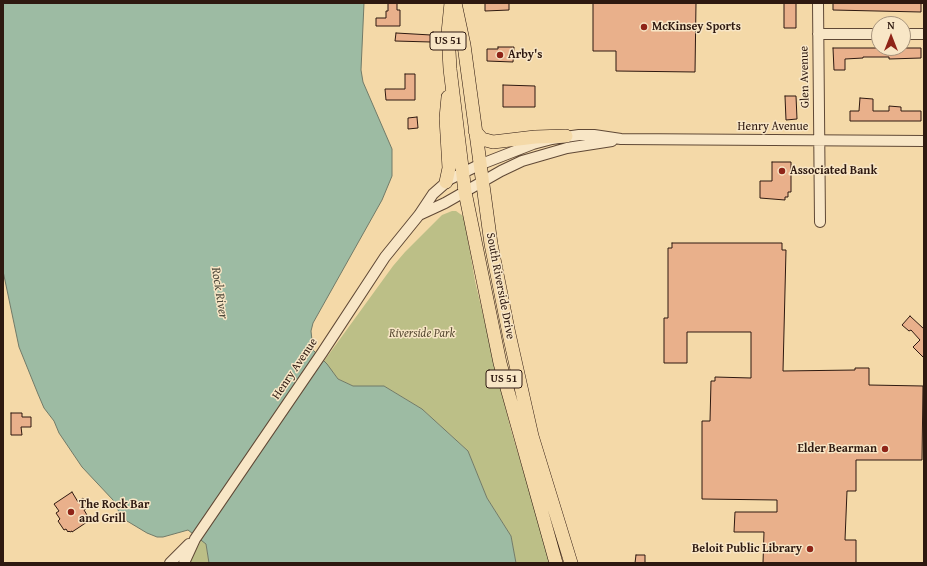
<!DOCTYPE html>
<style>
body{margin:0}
#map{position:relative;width:927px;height:566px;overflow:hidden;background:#f4d9a8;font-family:"Gentium Book Plus",serif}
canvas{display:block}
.frame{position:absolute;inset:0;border:4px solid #2e1910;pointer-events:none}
.north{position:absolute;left:871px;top:16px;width:40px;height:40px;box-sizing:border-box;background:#f8e6c6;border:1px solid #a7947d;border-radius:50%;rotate:0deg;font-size:11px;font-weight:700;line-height:16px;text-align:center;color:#2e1910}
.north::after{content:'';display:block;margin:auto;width:14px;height:18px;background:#8f2418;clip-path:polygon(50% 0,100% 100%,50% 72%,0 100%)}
</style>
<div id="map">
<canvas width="927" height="566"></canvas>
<div class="frame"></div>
<div class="north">N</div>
</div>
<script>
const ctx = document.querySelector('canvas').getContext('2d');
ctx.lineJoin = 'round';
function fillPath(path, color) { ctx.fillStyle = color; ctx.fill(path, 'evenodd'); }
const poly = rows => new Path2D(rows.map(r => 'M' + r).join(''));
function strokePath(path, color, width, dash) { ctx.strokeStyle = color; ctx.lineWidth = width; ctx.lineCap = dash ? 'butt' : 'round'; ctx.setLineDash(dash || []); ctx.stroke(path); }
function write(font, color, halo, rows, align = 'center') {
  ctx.font = font + ' "Gentium Book Plus",serif'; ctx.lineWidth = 3; ctx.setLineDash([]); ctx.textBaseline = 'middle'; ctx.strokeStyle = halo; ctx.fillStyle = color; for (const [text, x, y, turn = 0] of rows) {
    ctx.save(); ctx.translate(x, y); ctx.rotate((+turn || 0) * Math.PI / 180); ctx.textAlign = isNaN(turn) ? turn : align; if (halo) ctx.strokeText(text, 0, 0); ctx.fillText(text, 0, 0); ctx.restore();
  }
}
fillPath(poly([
 [452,211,456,211,463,216,465,223,475,281,498,378,511,430,551,563,516,563,511,536,487,498,468,451,422,409,384,386,353,386,338,379,324,361,393,266,405,252,442,215],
 [202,539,206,544,209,563,188,563]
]), '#bcbf87');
const water = poly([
 [3,3,364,3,361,70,363,82,392,149,392,176,382,200,313,323,311,331,313,350,327,364,338,379,353,386,384,386,422,409,468,451,487,498,511,536,516,563,209,563,206,544,188,530,163,537,157,537,147,533,122,518,113,500,82,467,59,433,54,421,44,408,38,394,19,347,3,271,3,3]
]);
fillPath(water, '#9dbba3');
strokePath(water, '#717a68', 1);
const building = poly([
 [388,3,397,3,397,10,400,10,400,26,376,26,376,18,386,18,386,11,388,11,388,3],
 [485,3,509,3,509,10,485,11,485,3],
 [593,3,696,3,695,72,616,71,616,51,593,51,593,3],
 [784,3,796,3,796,28,784,28,784,3],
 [833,3,921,3,921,12,833,10,833,3],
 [396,33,431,35,431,42,395,41,396,33],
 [498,47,514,47,513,62,487,61,487,49,498,49,498,47],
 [833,48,921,48,921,58,889,59,889,57,863,57,863,58,845,59,845,70,834,70,833,48],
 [405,74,415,74,415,100,386,100,385,89,405,89,405,74],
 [503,85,535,86,535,107,503,107,503,85],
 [785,96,796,96,797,119,786,120,785,96],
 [860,98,873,99,873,111,889,111,889,106,901,107,901,111,921,111,921,121,850,121,850,111,859,111,860,98],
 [417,117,418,128,408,129,408,118,417,117],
 [772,162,791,162,791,192,788,192,788,197,785,197,785,200,760,198,760,181,772,181,772,162],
 [672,243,782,243,782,250,786,250,783,371,855,370,855,368,869,368,869,385,923,386,922,460,856,460,856,491,847,491,845,540,856,540,856,563,763,563,764,532,734,532,735,512,777,512,777,500,702,499,702,421,710,421,711,381,715,381,715,377,751,378,751,332,687,332,687,363,664,363,664,318,668,318,668,248,672,248,672,243],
 [910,316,924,329,924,358,913,347,920,340,911,330,909,331,902,325,910,316],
 [11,413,22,413,22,417,31,417,31,427,21,427,22,435,11,435,11,413],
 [72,492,78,502,83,498,89,507,84,510,90,520,72,532,72,531,70,532,69,531,68,532,66,529,64,530,58,521,60,519,56,513,59,511,54,504,72,492],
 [636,555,645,555,645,563,635,563,636,555]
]);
fillPath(building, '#e9b08b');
strokePath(building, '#2e1910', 1);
const minor = poly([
 [818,3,820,222],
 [818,34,879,34],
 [903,34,924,34],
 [419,215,445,203,501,171,522,161,567,148,612,141],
 [170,563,189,544],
 [184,563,195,539,322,353,385,257,419,215,433,194,450,179,479,165,533,144,552,139,579,135,594,135,621,139,924,141]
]);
const major = poly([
 [451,3,448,33,450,69,465,192,500,363,556,563],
 [455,3,464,45,491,244,509,334,532,436,571,563],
 [475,131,482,139,493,142,535,137,566,136],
 [446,182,449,168,446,118,448,97]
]);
strokePath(minor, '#604936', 12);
strokePath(major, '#2e1910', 14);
strokePath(minor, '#f8e6c6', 10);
strokePath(major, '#f4d9a8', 13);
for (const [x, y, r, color] of [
 [644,27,4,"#8f2418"],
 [500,55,4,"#8f2418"],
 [782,171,4,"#8f2418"],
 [885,449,4,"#8f2418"],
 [71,512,4,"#8f2418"],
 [810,549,4,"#8f2418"]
]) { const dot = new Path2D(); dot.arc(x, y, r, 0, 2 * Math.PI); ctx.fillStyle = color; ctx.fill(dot); strokePath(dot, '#f8e6c6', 1.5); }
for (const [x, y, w] of [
 [448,41,36],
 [504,379,36]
]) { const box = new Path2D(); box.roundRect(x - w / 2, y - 9, w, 18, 3); ctx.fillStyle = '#f8e6c6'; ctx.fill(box); strokePath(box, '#2e1910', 1); }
write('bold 11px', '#2e1910', null, [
 ["US 51",448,41],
 ["US 51",504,379]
]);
write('bold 12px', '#2e1910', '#f8e6c6', [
 ["McKinsey Sports",652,27],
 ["Arby's",508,55],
 ["Associated Bank",790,171],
 ["Elder Bearman",877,449,"right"],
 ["The Rock Bar",79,505],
 ["and Grill",79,519],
 ["Beloit Public Library",802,549,"right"]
], 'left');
write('12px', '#2e1910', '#f8e6c6', [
 ["Glen Avenue",805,77,-91],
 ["Henry Avenue",773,127],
 ["South Riverside Drive",500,286,79],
 ["Henry Avenue",295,369,-56]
]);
write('italic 12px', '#594b34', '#f8e6c6', [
 ["Riverside Park",422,334]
]);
write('italic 13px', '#4f4a3c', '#f8e6c6', [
 ["Rock River",219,293,81]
]);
</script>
